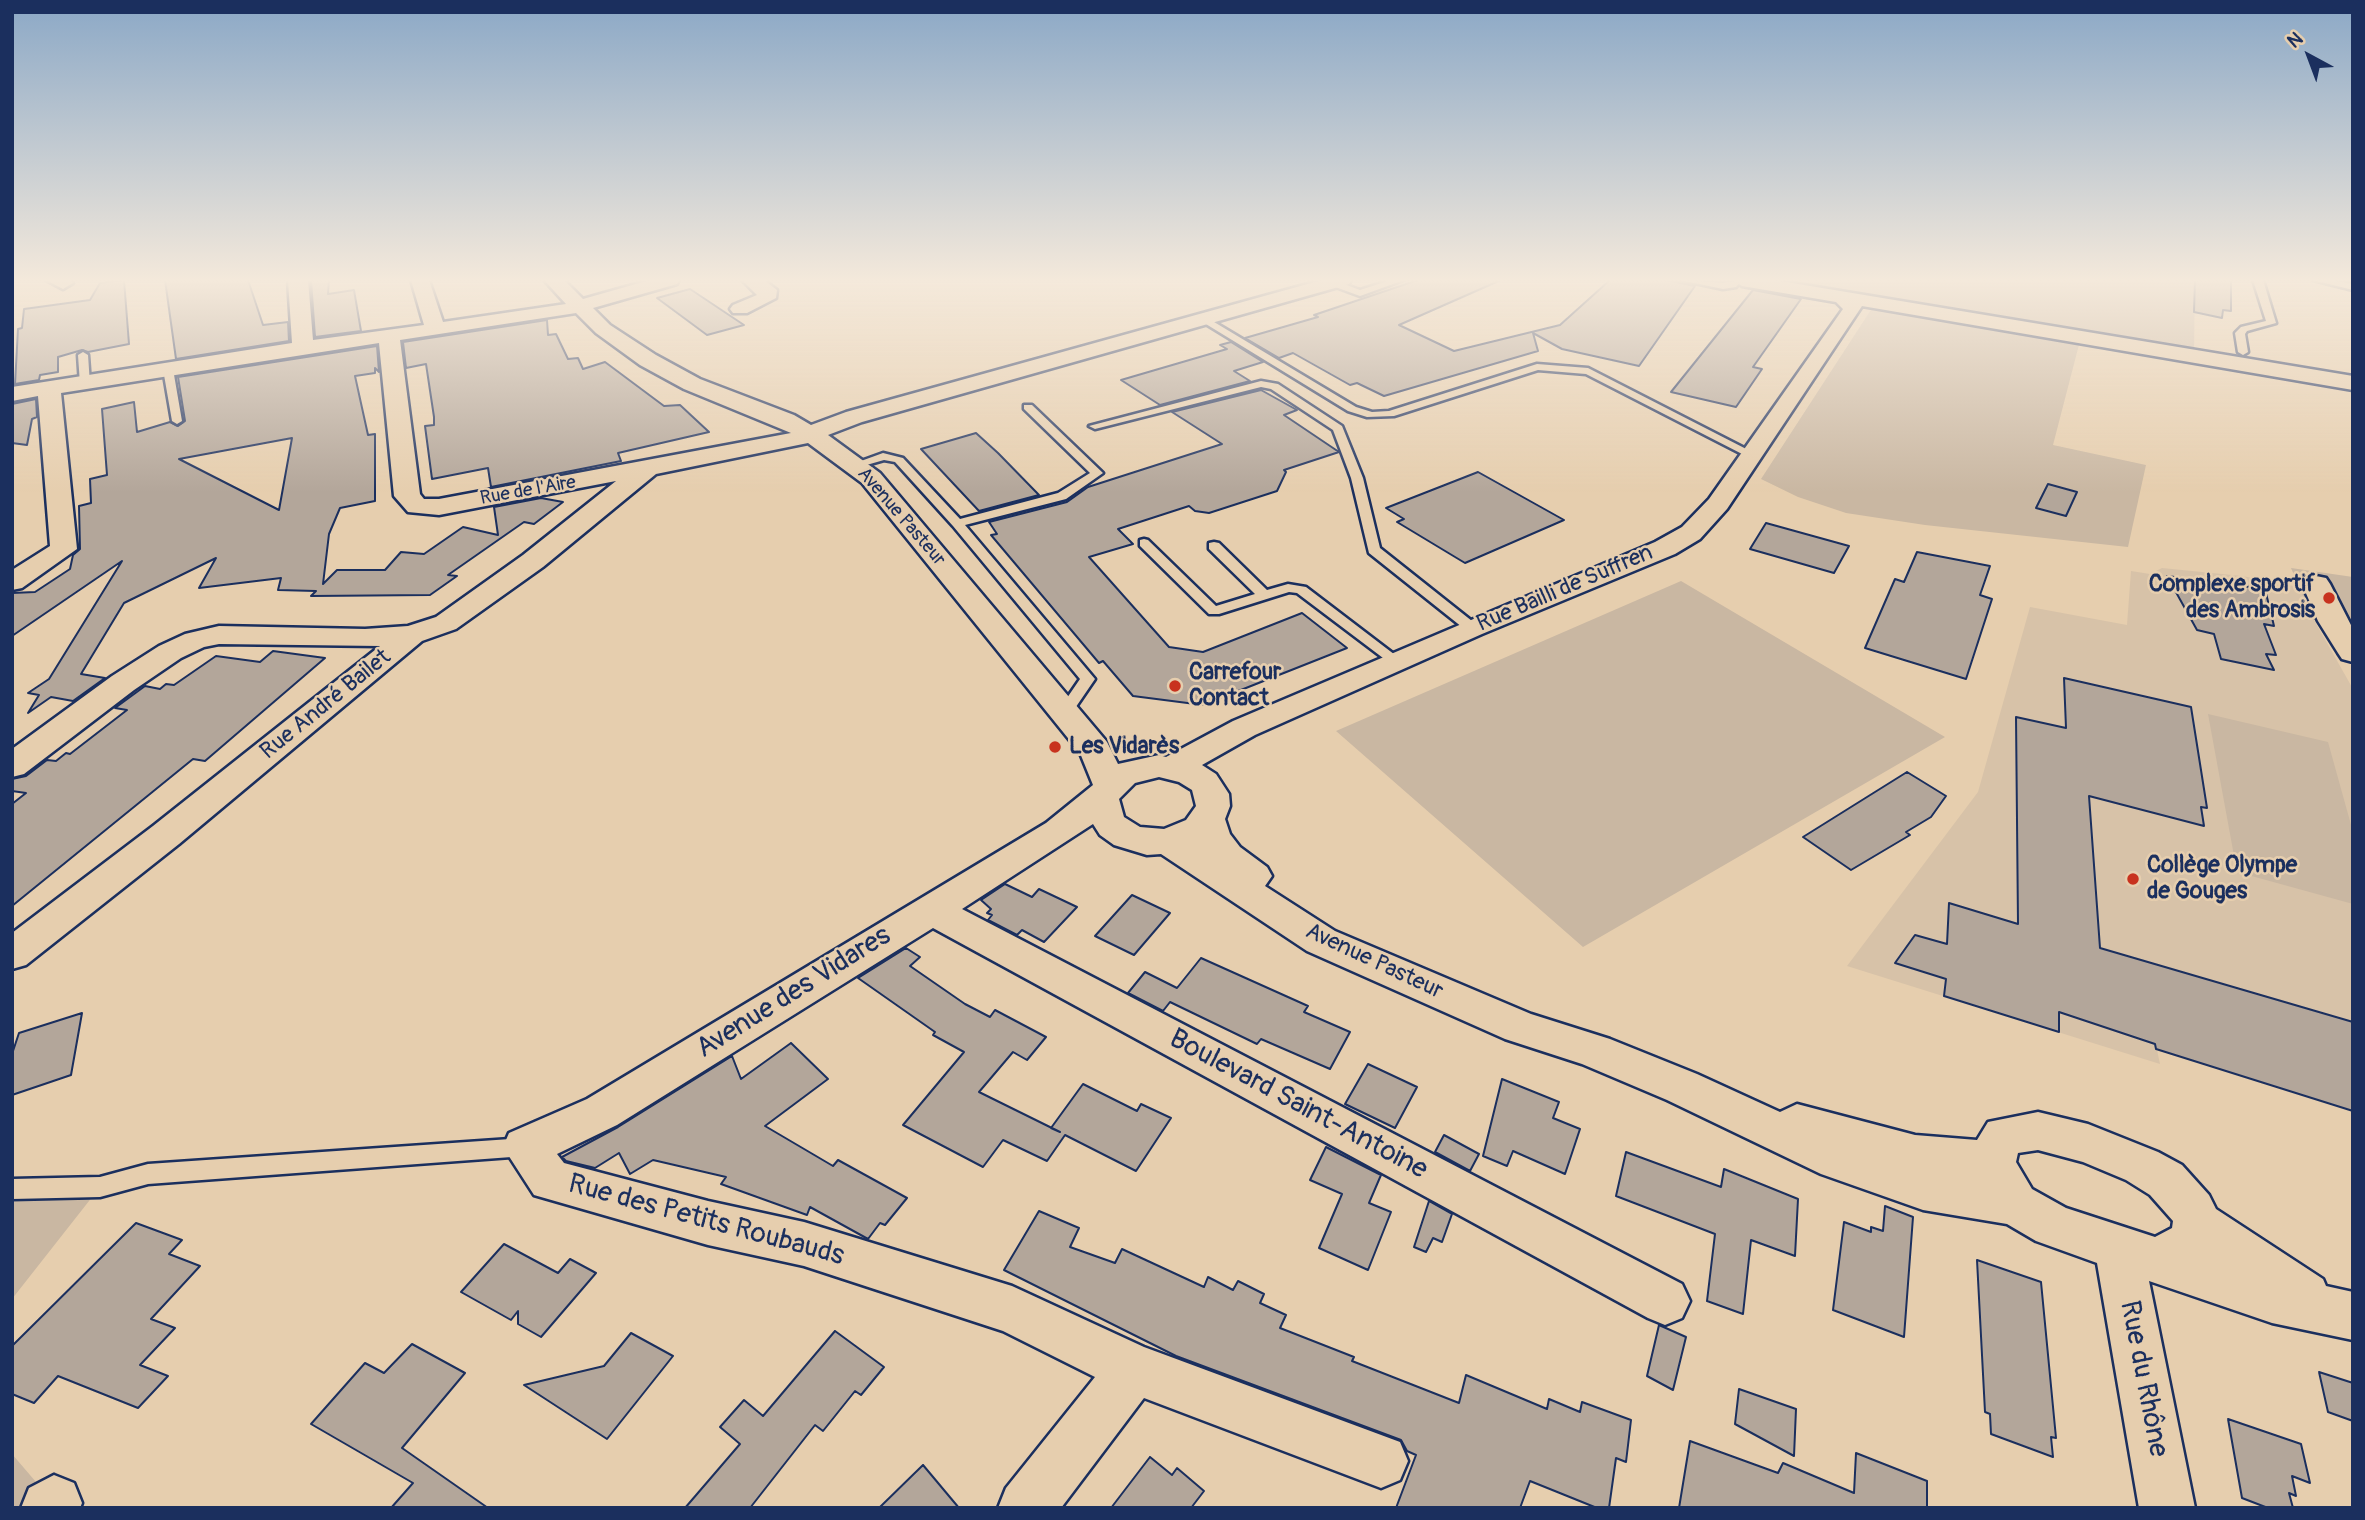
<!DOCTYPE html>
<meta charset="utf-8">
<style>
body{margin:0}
#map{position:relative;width:2365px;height:1520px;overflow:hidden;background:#e6ceae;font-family:Pangolin,sans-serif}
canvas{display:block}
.frame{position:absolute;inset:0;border:14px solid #1b2f5e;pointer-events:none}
.north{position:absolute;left:2274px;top:21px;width:70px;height:70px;-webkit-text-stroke:5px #e6ceae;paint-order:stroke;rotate:319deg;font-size:19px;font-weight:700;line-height:28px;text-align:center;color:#1b2f5e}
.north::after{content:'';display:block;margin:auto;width:24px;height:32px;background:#1b2f5e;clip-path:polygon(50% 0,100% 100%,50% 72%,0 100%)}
</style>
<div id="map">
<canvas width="2365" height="1520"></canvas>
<div class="frame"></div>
<div class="north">N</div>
</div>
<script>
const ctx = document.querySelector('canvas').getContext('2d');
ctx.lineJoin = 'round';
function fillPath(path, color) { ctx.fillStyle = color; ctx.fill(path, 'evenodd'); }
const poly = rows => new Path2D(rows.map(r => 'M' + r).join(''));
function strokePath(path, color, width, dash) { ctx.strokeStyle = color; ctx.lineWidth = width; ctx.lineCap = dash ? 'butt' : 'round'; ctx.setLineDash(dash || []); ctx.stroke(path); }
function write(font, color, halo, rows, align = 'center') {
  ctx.font = font + ' Pangolin,sans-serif'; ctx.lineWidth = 5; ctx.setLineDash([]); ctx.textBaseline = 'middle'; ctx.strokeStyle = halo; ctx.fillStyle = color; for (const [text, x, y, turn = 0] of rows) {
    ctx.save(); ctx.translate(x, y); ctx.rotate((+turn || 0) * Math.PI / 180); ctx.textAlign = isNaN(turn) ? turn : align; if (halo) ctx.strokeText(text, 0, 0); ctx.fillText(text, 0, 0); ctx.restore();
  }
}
fillPath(poly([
 [2162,568,2242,576,2299,587,2314,620,2353,689,2353,1111,2157,1050,2160,1064,1847,966,1978,792,2030,607,2127,625,2131,571,2150,574]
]), '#d7c2a8');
fillPath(poly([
 [1771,280,2195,280,2194,354,1800,285],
 [1876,302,2081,337,2053,445,2146,465,2128,547,1925,525,1846,513,1798,497,1761,479],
 [2291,568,2353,577,2353,628,2313,620],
 [1681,581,1945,737,1583,947,1336,731],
 [2208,714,2328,742,2353,832,2353,904,2237,872],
 [100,1187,12,1299,12,1189],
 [12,1454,54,1503,49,1508,12,1508]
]), '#c9b7a2');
const building = poly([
 [124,280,129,344,88,352,82,350,58,357,58,372,40,375,39,380,15,384,18,329,22,328,24,309,90,300,100,283,124,280],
 [165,280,248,280,263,325,288,322,289,341,176,359,165,280],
 [311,280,329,280,328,294,354,290,361,331,315,337,311,280],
 [1418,280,1501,280,1399,325,1454,351,1560,325,1610,280,1666,280,1695,286,1639,366,1562,349,1533,333,1538,351,1384,396,1357,383,1350,385,1293,353,1279,358,1245,338,1318,317,1314,315,1418,280],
 [2195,280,2231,280,2231,311,2223,310,2222,318,2194,312,2195,280],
 [690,289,744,325,707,335,657,298,690,289],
 [1753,290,1801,299,1753,367,1762,369,1736,407,1671,392,1753,290],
 [547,320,548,335,556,334,568,359,578,358,583,369,605,362,664,406,680,405,709,432,618,453,621,461,491,487,488,468,432,479,425,426,434,425,434,417,426,364,406,368,403,342,547,320],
 [1231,342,1263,362,1234,371,1250,381,1160,405,1121,380,1227,349,1220,345,1231,342],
 [377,346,379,372,375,368,375,373,355,376,368,435,375,434,375,501,340,508,329,534,323,584,337,570,385,570,401,552,424,554,463,527,498,535,494,507,541,498,563,502,534,524,524,522,448,575,457,576,430,595,311,596,316,591,278,590,281,578,199,588,216,558,124,603,81,674,105,678,73,701,51,697,28,713,39,695,28,693,49,679,122,561,12,636,12,593,35,592,70,569,73,555,80,549,79,506,91,503,90,479,107,475,102,409,134,402,137,432,170,422,178,426,185,421,178,377,377,346],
 [292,438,279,510,179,459,292,438],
 [1261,390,1297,410,1284,415,1339,452,1284,470,1286,472,1277,491,1209,513,1195,511,1189,506,1118,529,1133,544,1089,557,1169,647,1203,652,1302,613,1347,648,1203,705,1133,696,1103,661,1099,663,991,535,997,534,989,522,1067,502,1088,487,1222,444,1172,412,1261,390],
 [36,399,37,417,32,419,27,445,12,443,12,404,36,399],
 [976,433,998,453,1039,495,979,511,921,449,976,433],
 [1478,472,1564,520,1465,563,1397,522,1404,519,1386,508,1478,472],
 [2048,484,2077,492,2066,516,2036,508,2048,484],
 [1766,523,1849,546,1834,573,1750,549,1766,523],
 [1917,552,1990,566,1980,595,1992,599,1966,679,1865,648,1895,579,1904,582,1917,552],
 [2167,576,2265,589,2274,626,2264,624,2276,655,2266,654,2274,670,2221,659,2214,634,2197,630,2167,576],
 [273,651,325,658,205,761,193,759,12,906,12,804,26,793,12,791,12,779,26,776,47,760,56,761,66,753,70,754,127,710,115,708,145,686,160,689,166,684,174,685,216,656,260,662,273,651],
 [2064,678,2191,707,2207,808,2201,807,2204,826,2089,796,2100,948,2353,1022,2353,1111,2156,1049,2155,1044,2059,1012,2059,1032,1944,996,1946,979,1895,963,1915,935,1947,944,1949,903,2018,924,2016,717,2066,728,2064,678],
 [1907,772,1946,796,1931,817,1906,832,1910,835,1851,870,1803,837,1907,772],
 [1005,884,1032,897,1039,889,1077,907,1044,942,1022,930,1017,935,988,920,992,915,987,913,991,909,981,900,1005,884],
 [1132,895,1170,913,1134,955,1095,936,1132,895],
 [906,948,920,957,910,966,965,1004,990,1017,995,1010,1046,1037,1027,1060,1013,1052,979,1092,1060,1132,1051,1128,1083,1084,1137,1111,1141,1104,1171,1118,1136,1171,1065,1135,1047,1161,1003,1140,983,1167,903,1125,964,1052,933,1035,935,1032,858,978,906,948],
 [1201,958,1308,1006,1304,1012,1350,1032,1330,1069,1261,1039,1257,1044,1170,1002,1163,1011,1128,993,1145,972,1177,988,1201,958],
 [82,1013,71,1075,12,1095,12,1054,19,1033,82,1013],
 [791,1043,828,1079,765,1126,833,1166,838,1160,907,1198,885,1225,880,1223,868,1239,810,1207,807,1215,721,1184,726,1177,653,1160,630,1174,619,1153,595,1168,566,1161,562,1157,618,1127,732,1056,741,1079,791,1043],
 [1368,1064,1417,1087,1395,1128,1345,1104,1368,1064],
 [1502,1079,1559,1102,1553,1118,1580,1129,1565,1174,1513,1151,1507,1166,1483,1156,1502,1079],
 [1444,1135,1479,1154,1470,1171,1435,1152,1444,1135],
 [1326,1147,1381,1175,1369,1203,1391,1212,1368,1270,1319,1248,1342,1194,1310,1180,1326,1147],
 [1626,1152,1721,1187,1724,1169,1798,1199,1795,1256,1751,1240,1743,1314,1707,1301,1715,1234,1616,1196,1626,1152],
 [1429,1201,1452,1214,1442,1242,1433,1238,1426,1252,1414,1247,1429,1201],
 [1885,1206,1913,1217,1904,1337,1833,1310,1844,1222,1871,1232,1871,1227,1883,1231,1885,1206],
 [1039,1211,1079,1228,1070,1247,1115,1263,1122,1249,1204,1287,1208,1277,1233,1290,1238,1281,1264,1294,1260,1303,1286,1315,1280,1328,1354,1357,1352,1361,1459,1403,1466,1375,1547,1409,1549,1399,1580,1412,1582,1402,1631,1420,1626,1462,1616,1458,1609,1508,1597,1508,1530,1481,1520,1508,1396,1508,1416,1455,1407,1451,1401,1440,1176,1356,1004,1270,1039,1211],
 [136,1223,182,1240,169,1254,200,1266,151,1319,175,1328,140,1365,168,1376,138,1408,58,1376,34,1403,12,1394,12,1346,136,1223],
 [504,1244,558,1273,570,1259,596,1273,541,1337,518,1324,518,1311,511,1320,461,1292,504,1244],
 [1977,1260,2041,1282,2056,1438,2051,1437,2053,1457,1991,1434,1990,1414,1985,1412,1977,1260],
 [1659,1325,1686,1337,1673,1390,1647,1376,1659,1325],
 [835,1331,884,1367,861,1395,855,1391,823,1431,815,1425,750,1508,685,1508,740,1444,720,1427,744,1400,763,1416,835,1331],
 [631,1333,673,1356,607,1439,524,1385,604,1366,631,1333],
 [412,1344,465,1373,402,1448,488,1508,391,1508,413,1483,311,1424,365,1363,384,1373,412,1344],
 [2319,1372,2353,1383,2353,1421,2328,1412,2319,1372],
 [1739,1389,1796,1409,1794,1456,1735,1424,1739,1389],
 [2228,1419,2301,1444,2310,1483,2292,1476,2296,1496,2289,1493,2293,1508,2268,1508,2242,1498,2228,1419],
 [1690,1441,1778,1473,1783,1463,1854,1493,1856,1453,1927,1481,1927,1508,1679,1508,1690,1441],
 [1150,1457,1172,1475,1177,1468,1204,1491,1191,1508,1111,1508,1150,1457],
 [923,1465,959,1508,879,1508,923,1465]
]);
fillPath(building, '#b3a69a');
strokePath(building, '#1b2f5e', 2);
const service = poly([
 [1333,280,1360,290,1391,280,1404,280,1360,296,1330,285,1328,283,1333,280],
 [1680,280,1723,283,1742,280,1736,287,1723,289,1680,280],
 [2253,280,2263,280,2276,323,2247,331,2245,334,2248,352,2243,355,2238,352,2235,333,2241,327,2266,321,2253,280],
 [2313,280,2330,280,2353,284,2353,290,2313,280],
 [1204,316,1356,407,1372,412,1389,411,1537,364,1588,368,1756,454,1746,456,1586,374,1538,370,1394,416,1367,417,1348,411,1201,321,1199,319,1204,316],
 [83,352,88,355,90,384,85,387,80,384,78,355,83,352],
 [168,366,173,369,182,421,177,424,172,421,163,369,168,366],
 [1261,381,1278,384,1342,426,1363,478,1380,548,1477,625,1479,628,1477,631,1467,631,1369,553,1351,478,1333,430,1271,389,1261,387,1095,429,1089,426,1261,381],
 [1024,405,1032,405,1103,473,1066,499,965,525,1095,679,1069,717,1064,719,1056,714,1080,679,953,526,895,462,884,460,856,468,850,465,883,453,903,458,960,519,1058,493,1090,473,1024,409,1024,405],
 [1144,539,1148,540,1216,606,1255,594,1209,549,1209,543,1214,542,1219,543,1267,590,1288,584,1306,587,1403,661,1396,665,1391,664,1297,593,1289,592,1219,614,1209,614,1140,546,1140,540,1144,539],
 [525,1138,532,1140,536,1147,532,1154,525,1156,148,1184,100,1197,12,1199,12,1179,100,1177,148,1164,525,1138]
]);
const minor = poly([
 [46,280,70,280,73,283,63,289,46,280],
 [288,280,308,280,313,340,424,325,411,280,429,280,443,322,566,304,544,280,564,280,583,299,650,280,679,280,677,284,593,308,610,325,656,355,700,379,794,415,811,425,846,412,1322,280,1351,280,1349,284,862,422,828,435,880,473,1107,742,1118,764,1159,755,1166,757,1233,721,1655,542,1682,527,1709,499,1843,309,1836,302,1742,286,1733,280,1774,280,2353,376,2353,390,1862,306,1727,509,1700,539,1675,554,1482,634,1255,735,1202,765,1216,774,1229,794,1230,806,1225,819,1230,834,1240,847,1267,867,1272,876,1265,886,1335,931,1531,1014,1610,1039,1697,1074,1780,1112,1797,1104,1915,1135,1977,1140,1988,1122,2038,1112,2088,1124,2158,1152,2182,1165,2209,1195,2216,1209,2323,1279,2326,1286,2353,1292,2353,1340,2272,1323,2149,1281,2195,1508,2139,1508,2097,1263,2036,1241,2007,1224,1923,1210,1821,1174,1667,1100,1582,1064,1505,1039,1307,951,1161,854,1147,855,1114,845,1100,835,1093,824,962,909,1682,1284,1690,1301,1682,1318,1665,1325,1648,1318,933,928,617,1125,557,1154,564,1163,708,1201,804,1222,1012,1286,1144,1347,1400,1442,1408,1461,1400,1480,1381,1488,1144,1398,1061,1508,998,1508,1006,1488,1095,1377,1003,1331,804,1266,708,1245,534,1195,503,1147,509,1133,587,1099,1046,823,1093,785,1080,753,862,483,808,443,656,474,543,567,456,629,422,641,179,844,26,965,12,969,12,933,153,826,380,646,219,644,204,647,181,658,134,690,24,774,12,777,12,749,112,676,159,646,185,634,219,626,365,629,408,626,436,617,523,555,616,481,439,515,408,512,394,496,379,343,61,393,77,549,22,588,12,590,12,570,50,546,38,396,12,401,12,387,292,343,288,280],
 [576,313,596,333,640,365,684,389,791,433,439,499,424,499,420,494,400,340,576,313],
 [1159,777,1179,782,1192,790,1196,806,1186,820,1164,829,1140,827,1124,817,1119,799,1135,783,1159,777],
 [2038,1150,2083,1162,2126,1180,2150,1195,2173,1221,2172,1228,2155,1237,2066,1208,2032,1189,2016,1162,2018,1153,2038,1150],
 [742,280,764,280,777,290,776,298,747,313,733,313,730,309,733,305,757,295,742,280],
 [2316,576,2326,578,2330,584,2353,629,2353,662,2342,659,2338,653,2318,621,2302,584,2306,578,2316,576],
 [54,1475,74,1483,82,1503,80,1508,21,1508,29,1488,54,1475]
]);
strokePath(service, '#1b2f5e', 5);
strokePath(minor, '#1b2f5e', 5);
fillPath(service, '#e6ceae');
fillPath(minor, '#e6ceae');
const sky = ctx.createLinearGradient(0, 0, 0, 492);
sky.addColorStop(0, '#8ba8c6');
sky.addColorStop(0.57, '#f4e9db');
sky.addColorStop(1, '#f4e9db00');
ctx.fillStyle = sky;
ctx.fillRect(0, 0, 2365, 492);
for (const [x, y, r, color] of [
 [2329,598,7,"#c8321e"],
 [1175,686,7,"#c8321e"],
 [1055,747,7,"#c8321e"],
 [2133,879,7,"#c8321e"]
]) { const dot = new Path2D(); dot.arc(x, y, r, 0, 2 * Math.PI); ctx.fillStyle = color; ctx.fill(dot); strokePath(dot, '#e6ceae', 2.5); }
write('19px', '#1b2f5e', '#e6ceae', [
 ["Rue de l'Aire",528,491,-10],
 ["Avenue Pasteur",901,517,49]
]);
write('bold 23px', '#1b2f5e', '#e6ceae', [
 ["Complexe sportif",2315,585,"right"],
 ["des Ambrosis",2315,611,"right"],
 ["Carrefour",1189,673],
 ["Contact",1189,699],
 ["Les Vidarès",1069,747],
 ["Collège Olympe",2147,866],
 ["de Gouges",2147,892]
], 'left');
write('23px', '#1b2f5e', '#e6ceae', [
 ["Rue Bailli de Suffren",1565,589,-23],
 ["Rue André Bailet",326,705,-39],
 ["Avenue Pasteur",1374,962,25]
]);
write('28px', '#1b2f5e', '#e6ceae', [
 ["Avenue des Vidares",794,993,-32],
 ["Boulevard Saint-Antoine",1298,1105,28],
 ["Rue des Petits Roubauds",706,1221,15],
 ["Rue du Rhône",2143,1379,79]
]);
</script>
